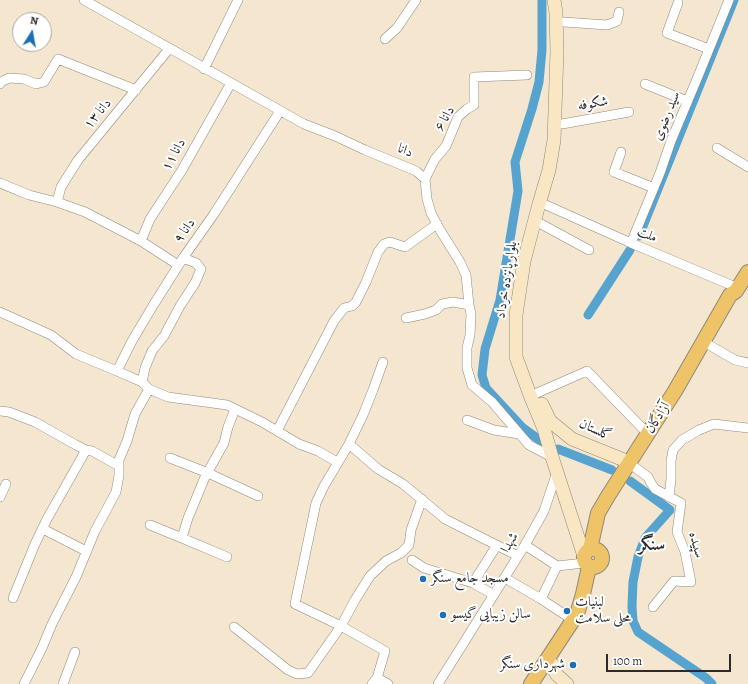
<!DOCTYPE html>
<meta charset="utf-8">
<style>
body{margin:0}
#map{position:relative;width:748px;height:684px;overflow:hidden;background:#f4e6cf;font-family:Alegreya,serif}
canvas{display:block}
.north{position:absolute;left:12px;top:12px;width:40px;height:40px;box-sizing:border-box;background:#fff;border:1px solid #aaa;border-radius:50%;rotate:11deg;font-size:11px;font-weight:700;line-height:16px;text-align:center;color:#2b2b2b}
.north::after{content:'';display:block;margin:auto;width:14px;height:18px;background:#1f6fb2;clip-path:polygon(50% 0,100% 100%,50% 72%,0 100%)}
.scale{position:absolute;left:606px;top:654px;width:125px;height:18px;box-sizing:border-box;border:2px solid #2b2b2b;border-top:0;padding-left:5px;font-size:12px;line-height:14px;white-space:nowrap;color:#2b2b2b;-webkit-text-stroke:3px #fff;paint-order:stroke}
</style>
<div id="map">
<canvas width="748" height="684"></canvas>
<div class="north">N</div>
<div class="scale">100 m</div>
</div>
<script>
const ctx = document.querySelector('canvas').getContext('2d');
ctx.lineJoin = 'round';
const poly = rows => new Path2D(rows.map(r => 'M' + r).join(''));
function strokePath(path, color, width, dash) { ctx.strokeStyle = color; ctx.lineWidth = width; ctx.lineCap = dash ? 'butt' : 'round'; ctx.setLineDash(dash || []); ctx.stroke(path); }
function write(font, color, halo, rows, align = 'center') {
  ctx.font = font + ' Alegreya,Amiri,serif'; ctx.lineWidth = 4; ctx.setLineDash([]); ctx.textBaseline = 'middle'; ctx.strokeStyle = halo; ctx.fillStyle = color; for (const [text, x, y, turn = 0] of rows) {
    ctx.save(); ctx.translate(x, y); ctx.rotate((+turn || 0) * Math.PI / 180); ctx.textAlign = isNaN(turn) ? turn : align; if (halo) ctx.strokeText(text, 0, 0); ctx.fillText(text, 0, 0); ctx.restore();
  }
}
strokePath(poly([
 [639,236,734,0],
 [588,315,630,250],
 [541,441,523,428,486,388,482,375,485,349,500,300,518,191,515,162,532,109,539,82,542,50,542,0],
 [558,449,612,470],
 [630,481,670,510,645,538,638,557,633,582,632,606,633,621,638,632,706,678,712,684]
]), '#57a3cf', 9);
const street = poly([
 [84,0,304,124,335,136,365,150,416,171,425,179,427,199,431,213,440,230,460,262,466,275,469,305,471,314,470,335,467,348,467,368,472,385,492,402,529,445,552,457],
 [678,3,667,33,709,49],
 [564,22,607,25,617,21,619,12],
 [385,39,397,28,416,0],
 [204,69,238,0],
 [0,84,1,82,9,78,24,79,36,84,44,82,58,59,136,90],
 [645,84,687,101],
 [562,124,629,112],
 [717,148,748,167],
 [621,152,614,172,654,188],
 [425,179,435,159,446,146,458,117,467,109,474,105,474,77,527,75],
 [0,183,29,195,57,202,85,212,141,241,178,265],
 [57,202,61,187,78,160,169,49],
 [546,205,631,243,738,288],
 [541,224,589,250],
 [141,241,150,219,182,170,231,83],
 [631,243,660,173,671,141,699,74,729,0],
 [0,312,51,335,76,354,117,371,142,382,149,389,168,397,227,405,262,422,299,444,318,451,337,462],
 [406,318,425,314,436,310,442,304,453,302,469,305],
 [709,345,735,360,748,363],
 [117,371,132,341,154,304,183,258,214,214,280,111],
 [142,382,145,368,152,351,164,336,180,306,195,283,201,269,196,263,183,258],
 [537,393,587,371,648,434],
 [0,411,9,412,35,422,76,445,86,450,92,451,119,466],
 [467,420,494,430,519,434],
 [277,431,334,321,344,308,352,306,356,302,366,282,378,252,384,244,390,242,405,247,437,224],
 [349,444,378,469,403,484,426,503,445,519,518,556],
 [170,458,208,473,258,496],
 [633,466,648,477,651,483,655,489,681,503,677,532,685,552,691,582,674,581,653,607],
 [0,497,6,484],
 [669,497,671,479,671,461,673,450,682,440,699,430,714,424,748,428],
 [150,525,182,538,227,557],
 [43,529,86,551],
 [182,538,188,518,205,477,224,443,228,427,235,409],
 [525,545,557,566],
 [412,560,424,568,473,583,494,595],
 [505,578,541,599,573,620],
 [473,583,497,545],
 [13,598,35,544,47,519,86,450],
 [541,599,557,566,584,563],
 [234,627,288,670,297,674,308,673,341,626,355,600,370,576,386,561,401,553,409,545,411,530,422,499],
 [377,678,388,684],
 [24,684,42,648,52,624,76,577,95,531,116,492,119,475,119,460,127,441,135,414,149,389],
 [63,684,75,652],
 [372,684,377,678,385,651,341,626,295,604,316,503,324,486,349,444,363,415,373,390,383,362],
 [438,684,525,545,544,511,557,472]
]);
const secondary = poly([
 [554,0,556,13,557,51,554,140,549,170,539,204,524,261,516,315,516,357,530,395,544,429,552,457,584,556],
 [542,404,550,421,572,439,629,462],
 [553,665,554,670,557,675,567,684]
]);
const primary = poly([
 '584 558a9 9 0 1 1 18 0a9 9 0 1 1-18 0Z',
 [590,549,598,513,608,496,675,391,730,295,736,291,748,272],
 [531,684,577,614,583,594,589,567]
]);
strokePath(street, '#90887d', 10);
strokePath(secondary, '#90887d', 14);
strokePath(primary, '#90887d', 16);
strokePath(street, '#fff', 9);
strokePath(secondary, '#f9e7c3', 13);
strokePath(primary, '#efc469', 14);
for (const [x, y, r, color] of [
 [423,579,4,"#1f6fb2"],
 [567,611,4,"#1f6fb2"],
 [443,615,4,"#1f6fb2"],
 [573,665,4,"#1f6fb2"]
]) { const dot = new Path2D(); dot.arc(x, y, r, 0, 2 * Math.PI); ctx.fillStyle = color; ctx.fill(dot); strokePath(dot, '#fff', 1.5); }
write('14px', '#2b2b2b', '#fff', [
 ["شکوفه",593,104,-10],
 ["دانا ۱۳",98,114,-50],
 ["سید رضوی",667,116,-68],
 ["دانا ۶",445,119,-60],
 ["دانا",405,151,22],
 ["دانا ۱۱",174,155,-60],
 ["دانا ۹",185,231,-55],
 ["ملت",647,235,23],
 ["بلوار پانزده خرداد",507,280,-81],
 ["آزادگان",658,418,-58],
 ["گلستان",595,430,25],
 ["شهدا",510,543,-60],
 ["سپیده",696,545,75]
]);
write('14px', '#2b2b2b', '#fff', [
 ["مسجد جامع سنگر",431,579],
 ["لبنیات",575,603],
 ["محلی سلامت",575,619],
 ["سالن زیبایی گیسو",451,615],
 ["شهرداری سنگر",565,665,"right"]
], 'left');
write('bold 18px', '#2b2b2b', '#fff', [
 ["سنگر",652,546]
]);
</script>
